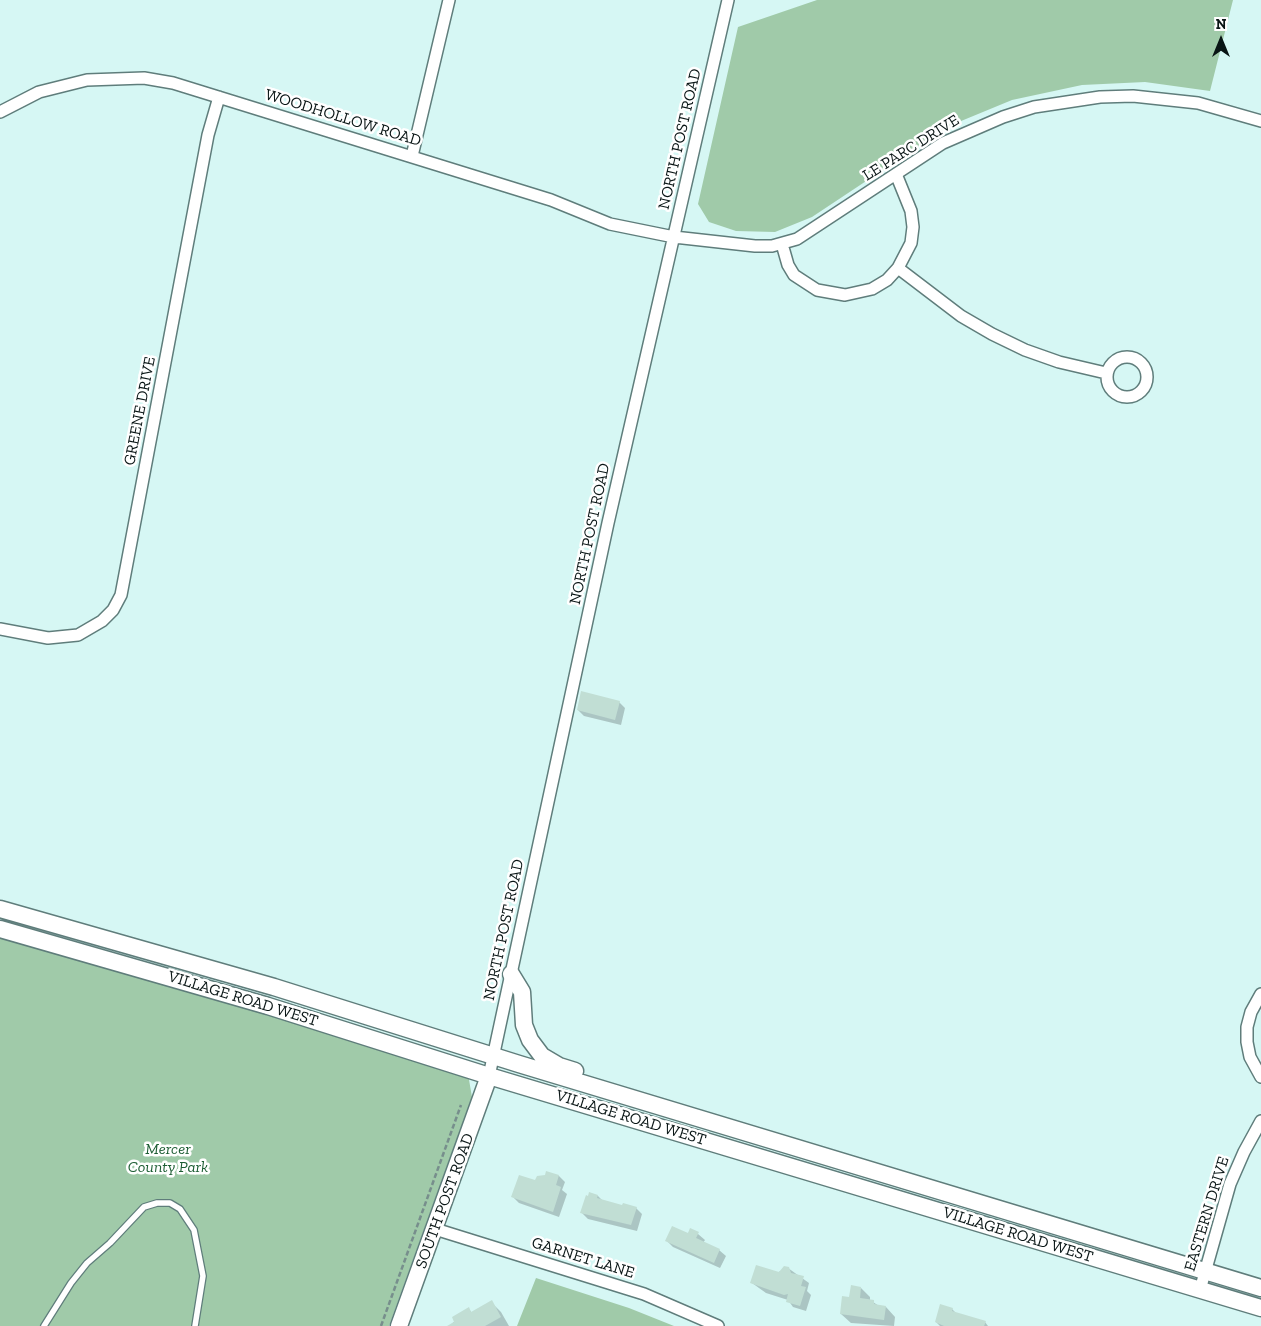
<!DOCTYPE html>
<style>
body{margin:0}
#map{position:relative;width:1261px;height:1326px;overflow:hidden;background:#d6f7f4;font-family:"Zilla Slab",serif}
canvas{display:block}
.north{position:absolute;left:1196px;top:15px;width:50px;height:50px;-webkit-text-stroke:4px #fff;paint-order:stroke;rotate:0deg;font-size:14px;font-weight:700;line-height:20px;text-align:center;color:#091515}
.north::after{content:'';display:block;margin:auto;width:18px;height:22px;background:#091515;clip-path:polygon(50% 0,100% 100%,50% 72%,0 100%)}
</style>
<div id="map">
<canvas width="1261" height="1326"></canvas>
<div class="north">N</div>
</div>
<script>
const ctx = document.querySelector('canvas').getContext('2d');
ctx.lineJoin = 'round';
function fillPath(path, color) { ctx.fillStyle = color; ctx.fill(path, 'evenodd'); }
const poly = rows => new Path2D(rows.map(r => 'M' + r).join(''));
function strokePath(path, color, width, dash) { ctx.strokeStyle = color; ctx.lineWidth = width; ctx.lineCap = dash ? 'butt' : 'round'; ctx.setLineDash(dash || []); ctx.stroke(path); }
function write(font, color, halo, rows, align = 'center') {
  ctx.font = font + ' "Zilla Slab",serif'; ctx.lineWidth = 5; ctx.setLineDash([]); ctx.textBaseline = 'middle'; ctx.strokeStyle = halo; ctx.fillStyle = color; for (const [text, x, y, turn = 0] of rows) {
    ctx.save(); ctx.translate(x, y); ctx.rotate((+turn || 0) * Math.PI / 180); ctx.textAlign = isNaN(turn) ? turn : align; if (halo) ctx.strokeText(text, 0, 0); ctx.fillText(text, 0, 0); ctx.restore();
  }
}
fillPath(poly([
 [817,0,1233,0,1210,91,1145,82,1082,85,1012,100,949,126,812,217,775,232,736,231,709,222,698,204,738,27],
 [0,935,444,1064,468,1074,472,1097,389,1326,0,1326],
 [536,1278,629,1308,674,1326,517,1326]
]), '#a0caa9');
fillPath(poly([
 [619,702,625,708,621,725,584,716,578,710],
 [547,1172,559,1176,565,1182,562,1190,567,1194,559,1217,519,1203,513,1197,546,1176],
 [590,1194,598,1196,603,1201,623,1207,636,1208,642,1214,637,1231,588,1219,582,1213],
 [690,1230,698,1234,705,1240,703,1243,719,1250,726,1256,720,1268,673,1247,667,1241,688,1234],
 [788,1268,809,1283,807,1291,811,1295,806,1311,793,1307,788,1300,766,1293,752,1283],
 [861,1288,870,1297,870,1300,879,1306,886,1307,895,1317,894,1326,851,1323,841,1314,850,1298],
 [491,1302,501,1312,509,1326,449,1326,469,1309,472,1313],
 [952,1309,957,1314,985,1322,988,1326,940,1326,936,1322]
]), '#0003');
fillPath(poly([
 [581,691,620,701,615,720,577,710],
 [546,1171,559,1175,556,1185,561,1187,553,1212,511,1197,519,1175,535,1180,537,1176,545,1175],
 [589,1192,598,1195,597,1198,622,1205,623,1203,637,1207,631,1225,580,1213,586,1195,588,1196],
 [672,1226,688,1233,690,1228,699,1232,696,1238,720,1249,714,1263,665,1241],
 [756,1265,779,1272,784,1266,789,1267,791,1273,804,1276,801,1286,806,1287,800,1306,786,1302,788,1294,784,1295,750,1283],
 [851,1285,861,1287,860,1298,874,1300,874,1304,886,1306,884,1320,840,1314,842,1296,849,1297],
 [492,1300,501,1317,485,1326,447,1326,454,1322,452,1317,469,1307,471,1312],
 [940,1304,953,1308,952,1311,986,1321,984,1326,944,1326,935,1322]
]), '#c1ded4');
const lane = poly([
 [44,1326,71,1283,87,1263,110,1243,144,1207,157,1203,170,1203,180,1209,194,1230,203,1276,195,1326]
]);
const street = poly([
 [0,112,39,92,87,80,144,78,173,83,551,200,610,224,674,237,755,246,772,246,797,239,943,143,1003,117,1034,107,1100,97,1133,96,1198,103,1261,121],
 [412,156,449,0],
 [782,244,788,265,794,275,817,290,845,295,872,289,887,280,898,268,911,243,913,227,911,211,896,174],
 [898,268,961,316,992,334,1025,350,1059,362,1106,373],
 '1107 377a20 20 0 1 1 40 0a20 20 0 1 1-40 0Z',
 [0,629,48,638,78,635,102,621,113,610,121,595,208,135,219,97],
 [1261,994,1251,1012,1247,1027,1247,1042,1250,1057,1261,1077],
 [489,1076,608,523,728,0],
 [435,1229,644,1294,718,1326],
 [1200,1290,1230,1184,1244,1152,1261,1121]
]);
const secondary = poly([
 [0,909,274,987,519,1064,1261,1288],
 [0,929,268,1006,489,1076,1261,1308],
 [511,974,522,992,524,1025,530,1040,542,1056,559,1066,575,1071],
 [399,1326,489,1076]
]);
strokePath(lane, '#5f7d7b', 8);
strokePath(street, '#5f7d7b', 14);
strokePath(secondary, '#5f7d7b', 19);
strokePath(poly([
 [381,1326,461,1105]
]), '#778e8c', 2.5, [5, 2.5]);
strokePath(lane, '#fff', 5.5);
strokePath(street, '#fff', 11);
strokePath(secondary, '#fff', 16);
write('16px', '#091515', '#fff', [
 ["WOODHOLLOW ROAD",343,118,17],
 ["NORTH POST ROAD",680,139,-77],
 ["LE PARC DRIVE",911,148,-32],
 ["GREENE DRIVE",140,411,-79],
 ["NORTH POST ROAD",590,534,-78],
 ["NORTH POST ROAD",504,930,-78],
 ["VILLAGE ROAD WEST",243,999,17],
 ["VILLAGE ROAD WEST",631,1118,17],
 ["SOUTH POST ROAD",445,1201,-70],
 ["EASTERN DRIVE",1207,1214,-73],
 ["VILLAGE ROAD WEST",1018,1235,17],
 ["GARNET LANE",583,1258,17]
]);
write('italic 16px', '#1c5d33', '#fff', [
 ["Mercer",168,1149],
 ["County Park",168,1167]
]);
</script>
